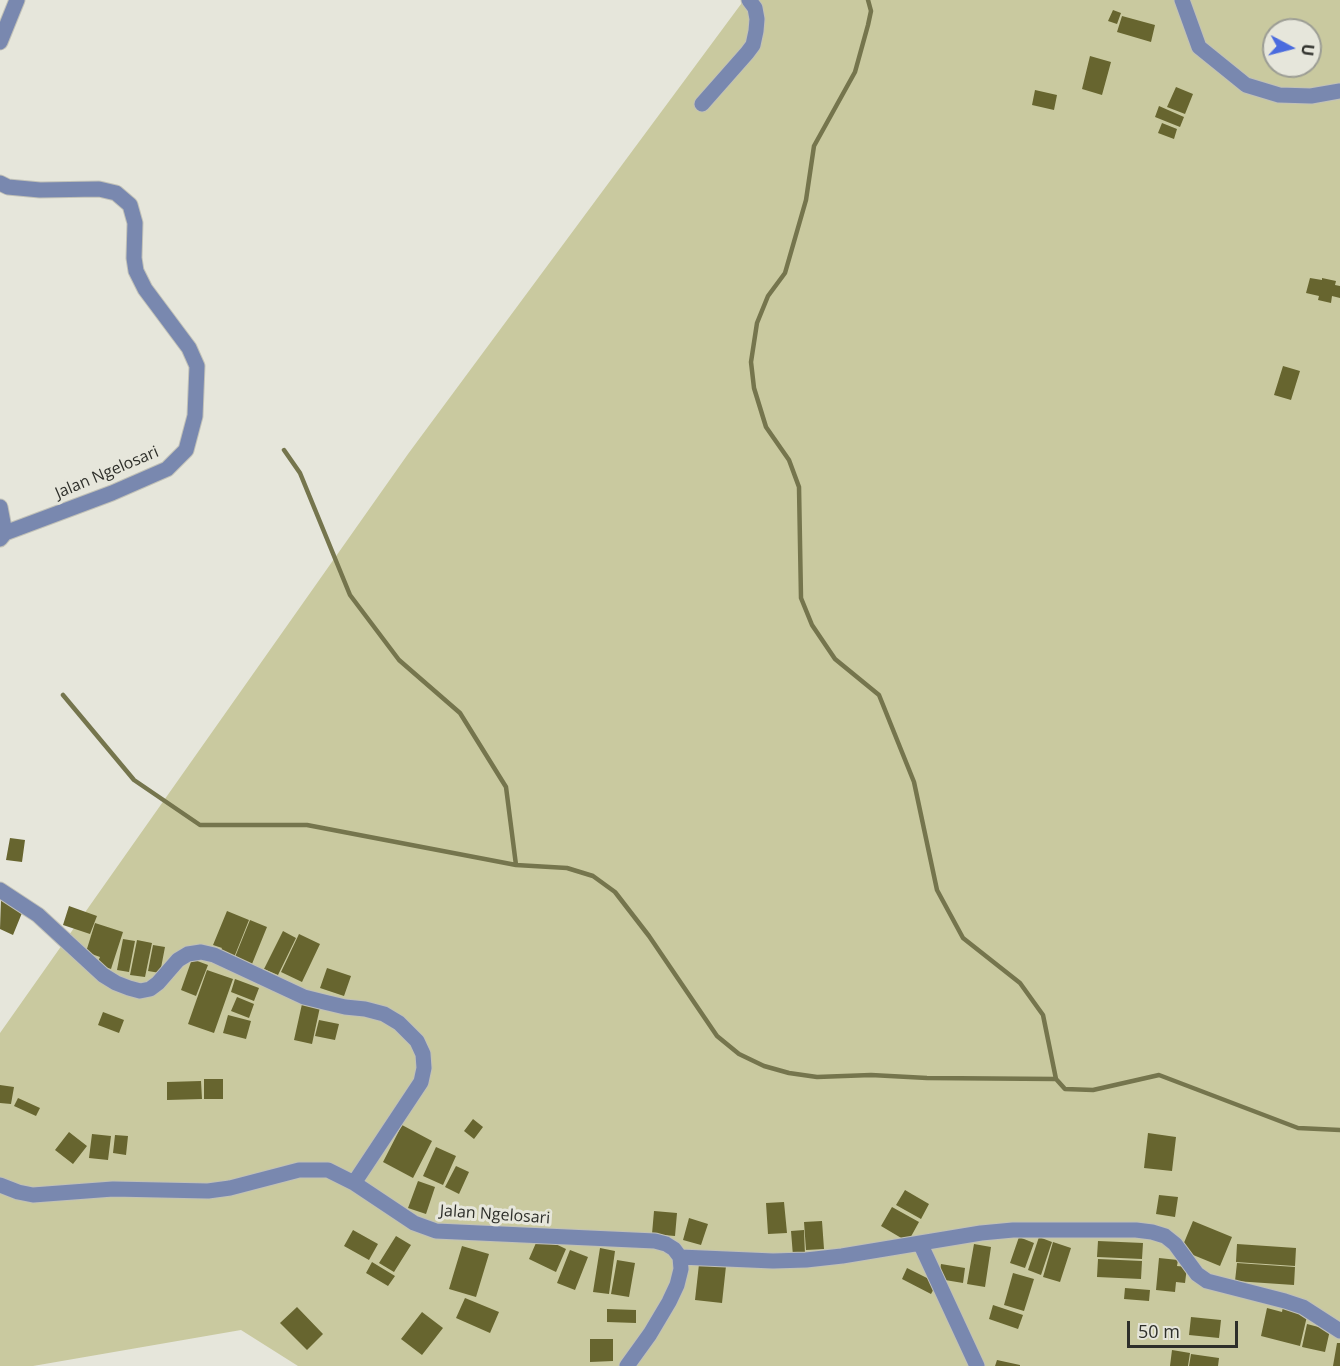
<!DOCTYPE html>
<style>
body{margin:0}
#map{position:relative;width:1340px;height:1366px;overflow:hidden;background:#e6e6db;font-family:"Open Sans",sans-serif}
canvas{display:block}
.north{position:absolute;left:1262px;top:18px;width:60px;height:60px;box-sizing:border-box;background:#e6e6db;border:2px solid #9c9d94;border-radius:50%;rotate:97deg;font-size:16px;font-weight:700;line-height:24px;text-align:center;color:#2e2f2a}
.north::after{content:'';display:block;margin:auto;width:21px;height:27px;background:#4a6bde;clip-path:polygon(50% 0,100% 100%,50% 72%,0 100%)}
.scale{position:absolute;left:1127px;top:1321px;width:111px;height:27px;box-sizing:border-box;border:3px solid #2e2f2a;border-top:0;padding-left:8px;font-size:18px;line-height:21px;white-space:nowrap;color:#2e2f2a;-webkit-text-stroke:4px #e6e6db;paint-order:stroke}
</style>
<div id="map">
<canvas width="1340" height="1366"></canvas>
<div class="north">U</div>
<div class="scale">50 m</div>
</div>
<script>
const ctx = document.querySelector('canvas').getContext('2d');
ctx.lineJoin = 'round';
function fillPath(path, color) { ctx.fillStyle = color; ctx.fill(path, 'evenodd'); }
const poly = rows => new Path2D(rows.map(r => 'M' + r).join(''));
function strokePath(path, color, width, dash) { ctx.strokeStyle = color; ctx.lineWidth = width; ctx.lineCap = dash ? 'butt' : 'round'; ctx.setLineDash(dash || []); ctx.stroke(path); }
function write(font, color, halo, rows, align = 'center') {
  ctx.font = font + ' "Open Sans",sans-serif'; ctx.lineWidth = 6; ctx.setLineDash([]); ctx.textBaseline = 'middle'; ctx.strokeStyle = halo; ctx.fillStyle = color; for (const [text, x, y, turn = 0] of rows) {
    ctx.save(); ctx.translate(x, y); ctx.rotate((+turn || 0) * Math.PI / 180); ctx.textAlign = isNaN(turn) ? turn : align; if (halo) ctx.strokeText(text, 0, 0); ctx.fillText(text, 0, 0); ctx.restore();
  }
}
fillPath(poly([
 [744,0,1340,0,1340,1366,298,1366,241,1330,33,1366,0,1366,0,1033,408,454],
 [1274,30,1310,30,1310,66,1274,66]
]), '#c9c99f');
strokePath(poly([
 [868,0,871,11,868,25,855,72,814,146,806,200,785,273,768,296,757,323,751,362,754,388,766,427,789,460,799,487,801,598,812,625,835,659,879,695,914,782,937,890,963,938,1020,983,1043,1015,1056,1079,1065,1089,1093,1090,1159,1075,1298,1128,1340,1130],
 [284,450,300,473,350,595,399,660,460,713,506,787,516,865],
 [63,695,134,780,200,825,307,825,516,865,567,868,593,876,615,892,649,936,717,1036,739,1054,764,1066,789,1073,817,1077,871,1075,927,1078,1056,1079]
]), '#75754d', 4.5);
fillPath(poly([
 [1113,10,1121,13,1117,24,1108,21],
 [1122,16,1155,25,1151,42,1117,32],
 [1090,56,1111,62,1102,95,1082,89],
 [1176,87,1193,94,1185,114,1167,107],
 [1035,90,1057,95,1054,110,1032,105],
 [1159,106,1184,117,1180,127,1155,117],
 [1162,123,1177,129,1174,139,1158,133],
 [1310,278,1322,280,1322,278,1336,281,1335,285,1340,286,1340,298,1332,296,1331,303,1318,300,1319,296,1306,293],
 [1283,366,1300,371,1291,400,1274,395],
 [10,838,25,840,22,862,6,860],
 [1,899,24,908,13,935,0,929],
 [69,906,97,916,90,934,63,925],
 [227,911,249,920,233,960,219,954,222,948,213,945],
 [250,920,267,927,252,964,235,957],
 [95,923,123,932,111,969,97,964,100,957,86,952],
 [283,931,296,938,278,975,264,969],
 [299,934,320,944,302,982,281,972],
 [123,939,135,941,129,972,117,970],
 [137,940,152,943,145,977,130,975],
 [153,945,165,947,160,973,148,971],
 [192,959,208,965,196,996,181,990],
 [327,968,351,976,344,996,320,988],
 [207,970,233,979,214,1033,188,1024],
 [235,979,259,988,254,1001,231,992],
 [237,997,254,1004,249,1018,231,1011],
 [302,1004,320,1007,312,1044,294,1040],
 [103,1012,124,1020,119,1033,98,1025],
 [228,1015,251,1021,246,1039,223,1033],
 [319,1020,339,1024,335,1040,315,1036],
 [204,1079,223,1079,223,1099,204,1099],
 [201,1081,202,1099,167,1100,167,1082],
 [0,1085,14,1087,11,1104,0,1103],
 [18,1098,40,1108,36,1116,14,1106],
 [473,1119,483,1127,474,1139,464,1131],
 [402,1125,432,1141,413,1178,383,1162],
 [69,1132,87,1146,73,1164,55,1150],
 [1148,1133,1176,1137,1172,1171,1144,1168],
 [92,1134,111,1136,108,1160,89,1158],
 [115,1135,128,1136,126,1155,113,1153],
 [436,1147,456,1156,443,1185,423,1176],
 [456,1166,469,1172,459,1194,445,1187],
 [418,1181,435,1187,426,1214,408,1208],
 [905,1190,929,1204,921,1219,896,1205],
 [1159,1195,1178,1197,1175,1217,1156,1214],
 [784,1202,787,1233,768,1234,766,1203],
 [892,1207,919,1222,908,1242,881,1226],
 [654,1211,677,1213,675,1236,652,1234],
 [689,1218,708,1224,701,1245,683,1240],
 [822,1221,824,1249,806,1250,804,1222],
 [1193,1221,1232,1237,1220,1266,1181,1250],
 [353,1230,378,1244,369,1260,344,1246],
 [804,1230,805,1255,793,1256,791,1231],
 [396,1236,411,1245,394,1272,379,1263],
 [539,1236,566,1249,556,1272,529,1259],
 [1019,1237,1034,1243,1025,1268,1010,1263],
 [1039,1237,1052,1242,1041,1275,1028,1270],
 [1098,1241,1143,1243,1142,1259,1097,1257],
 [1053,1242,1071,1248,1060,1282,1043,1277],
 [974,1244,991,1247,985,1287,967,1284],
 [1237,1244,1296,1248,1295,1266,1236,1262],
 [462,1246,489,1254,476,1297,449,1289],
 [600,1248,615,1251,609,1294,593,1292],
 [570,1250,588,1257,575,1290,557,1283],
 [1159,1258,1178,1260,1177,1266,1187,1267,1185,1283,1176,1282,1175,1292,1156,1290],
 [1098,1259,1142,1261,1141,1279,1097,1277],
 [617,1260,635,1263,629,1297,611,1294],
 [372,1262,395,1276,388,1286,366,1273],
 [1237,1263,1295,1267,1294,1285,1235,1281],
 [699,1264,726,1266,722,1303,695,1300],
 [941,1264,965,1268,963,1283,939,1279],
 [907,1268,937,1283,931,1294,902,1279],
 [1013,1273,1034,1279,1024,1311,1004,1305],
 [1125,1288,1150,1290,1149,1301,1124,1299],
 [465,1298,499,1312,490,1333,456,1318],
 [993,1305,1023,1315,1018,1329,989,1319],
 [1283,1306,1308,1312,1300,1346,1261,1336,1267,1308,1282,1312],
 [297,1307,323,1334,307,1350,280,1323],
 [607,1309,636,1310,636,1323,607,1322],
 [422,1312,443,1328,422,1355,401,1339],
 [1191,1317,1221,1320,1219,1338,1189,1335],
 [1307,1324,1330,1330,1325,1352,1302,1347],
 [590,1339,613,1339,613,1361,590,1362],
 [1337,1343,1340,1343,1340,1366,1333,1366],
 [1172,1350,1190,1353,1188,1366,1170,1366],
 [1191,1354,1219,1358,1218,1366,1189,1366],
 [997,1360,1020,1365,1020,1366,995,1366]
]), '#67652f');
const minor = poly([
 [1182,0,1199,47,1246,85,1279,95,1311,96,1340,91],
 [0,42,17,0],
 [702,104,747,53,753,45,756,31,757,19,755,8,749,0],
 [0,183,8,187,40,190,99,189,116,193,130,205,135,223,134,258,136,271,145,289,189,348,197,366,195,416,186,450,167,469,112,493,5,533,0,539],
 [0,507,5,533],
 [0,890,38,915,103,975,116,983,129,988,140,991,150,989,158,983,178,960,188,954,201,952,214,955,304,997,324,1002,345,1007,365,1009,384,1014,399,1023,417,1041,423,1054,424,1068,421,1082,354,1183],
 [0,1185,18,1192,33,1195,113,1189,208,1191,230,1188,299,1170,328,1170,354,1183,414,1223,436,1231,655,1241,666,1244,674,1249,680,1257],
 [920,1243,977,1366],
 [680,1257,773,1261,806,1260,842,1256,981,1233,1013,1230,1136,1230,1152,1232,1165,1236,1175,1244,1197,1274,1207,1281,1285,1301,1303,1307,1340,1331],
 [627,1366,650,1334,669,1302,677,1285,681,1269,680,1257]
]);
strokePath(minor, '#c1c1b8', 17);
strokePath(minor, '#7988af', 15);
write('16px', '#2e2f2a', '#e6e6db', [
 ["Jalan Ngelosari",107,473,-23],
 ["Jalan Ngelosari",495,1215,4]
]);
</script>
